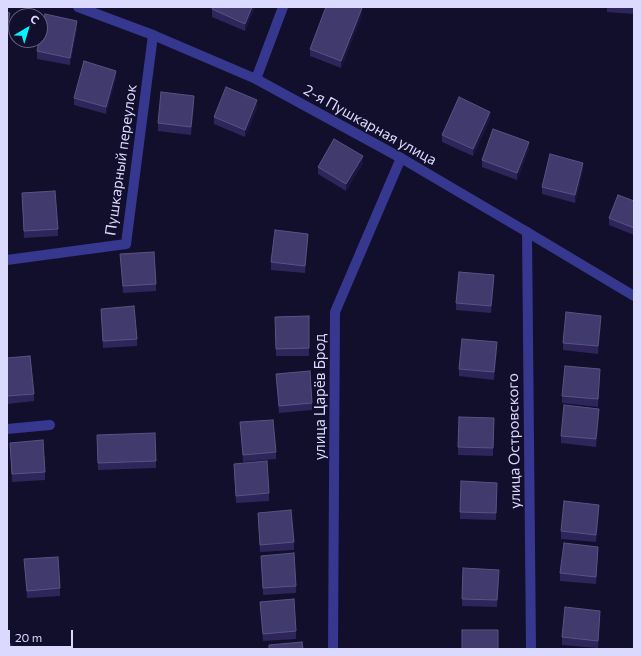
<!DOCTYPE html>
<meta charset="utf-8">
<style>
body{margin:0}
#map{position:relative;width:641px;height:656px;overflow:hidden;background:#120f2c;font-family:Commissioner,sans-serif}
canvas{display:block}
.frame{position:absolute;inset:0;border:8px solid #dcd9ff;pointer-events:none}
.north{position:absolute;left:8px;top:8px;width:40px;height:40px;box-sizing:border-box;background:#120f2c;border:1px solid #636080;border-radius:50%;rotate:38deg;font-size:11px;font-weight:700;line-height:16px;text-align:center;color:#dcd9ff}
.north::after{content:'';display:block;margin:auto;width:14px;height:18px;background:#05f2ff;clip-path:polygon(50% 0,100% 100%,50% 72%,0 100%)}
.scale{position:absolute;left:8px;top:630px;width:65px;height:18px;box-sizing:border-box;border:2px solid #dcd9ff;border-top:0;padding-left:5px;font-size:12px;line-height:14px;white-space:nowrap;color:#dcd9ff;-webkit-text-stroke:3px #120f2c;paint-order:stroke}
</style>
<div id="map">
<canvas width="641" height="656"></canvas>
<div class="frame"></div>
<div class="north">С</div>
<div class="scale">20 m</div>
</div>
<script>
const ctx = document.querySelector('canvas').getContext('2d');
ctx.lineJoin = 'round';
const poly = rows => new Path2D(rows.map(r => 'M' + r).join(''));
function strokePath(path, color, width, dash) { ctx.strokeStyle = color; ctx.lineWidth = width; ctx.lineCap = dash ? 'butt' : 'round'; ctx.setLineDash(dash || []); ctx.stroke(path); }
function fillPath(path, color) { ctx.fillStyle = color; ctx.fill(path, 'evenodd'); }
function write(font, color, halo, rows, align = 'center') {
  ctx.font = font + ' Commissioner,sans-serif'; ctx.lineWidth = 3; ctx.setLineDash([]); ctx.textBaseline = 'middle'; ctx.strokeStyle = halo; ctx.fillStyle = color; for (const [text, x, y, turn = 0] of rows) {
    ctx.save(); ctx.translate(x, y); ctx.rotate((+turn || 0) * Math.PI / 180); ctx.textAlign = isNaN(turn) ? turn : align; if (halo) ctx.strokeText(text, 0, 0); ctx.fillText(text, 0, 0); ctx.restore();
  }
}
strokePath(poly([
 [7,646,7,649]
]), '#36378f', 9);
strokePath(poly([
 [256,79,283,7],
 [527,232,531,649],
 [7,260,126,244,153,35],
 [7,429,50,425],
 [333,649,335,312,401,158]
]), '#36378f', 10);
strokePath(poly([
 [78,7,153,35,256,79,401,158,527,232,634,296]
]), '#36378f', 10);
fillPath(poly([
 [255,7,245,31,212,17,212,9],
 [607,7,634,7,634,14,607,12],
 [362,15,341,68,310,56,310,49],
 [77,28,70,65,37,59,37,51],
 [116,78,106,114,74,105,74,98],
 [194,103,191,135,158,131,158,123],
 [257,108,245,137,214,124,214,117],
 [490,119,473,156,442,142,442,135],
 [529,149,517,180,482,167,482,160],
 [363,163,346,191,318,174,318,167],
 [583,170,575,203,542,194,542,187],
 [22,193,58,229,58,236,24,238],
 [634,201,634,235,609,225,609,218],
 [308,241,305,273,271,270,271,262],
 [120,254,156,284,156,291,123,293],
 [494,283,491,313,456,310,456,303],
 [101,309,137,339,137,346,103,348],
 [309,316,309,356,276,356,275,317],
 [601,323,598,354,563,350,563,343],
 [497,349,494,380,459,376,459,369],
 [7,358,34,394,34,401,7,404],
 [276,374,312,403,312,410,279,413],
 [600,376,598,407,562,403,562,396],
 [599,416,596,447,561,443,561,436],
 [494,418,493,456,458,455,458,447],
 [240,422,276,452,276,459,243,462],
 [10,443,45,472,45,480,12,482],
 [97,443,156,461,156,468,98,470],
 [234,464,269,493,269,501,236,503],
 [497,490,496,520,460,519,460,512],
 [599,512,596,542,561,539,561,531],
 [258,513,294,542,294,550,260,552],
 [598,554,596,584,560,581,560,573],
 [261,556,296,586,296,593,263,595],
 [24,559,60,588,60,596,27,598],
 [463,568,499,577,497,607,462,606],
 [260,602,296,631,296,639,263,641],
 [600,618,598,648,562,645,562,637]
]), '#2e265a');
fillPath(poly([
 [252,7,255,7,245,31,245,24],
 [362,8,362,15,341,68,341,61],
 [10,13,10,20,7,35,7,27],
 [77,21,77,28,70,65,70,58],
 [116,71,116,78,106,114,106,107],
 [194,96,194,103,191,135,191,127],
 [257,100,257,108,245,137,245,130],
 [490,112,490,119,473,156,473,149],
 [529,142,529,149,517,180,517,173],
 [363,156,363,163,346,191,346,184],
 [583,163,583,170,575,203,575,195],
 [308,234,308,241,305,273,305,266],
 [494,275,494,283,491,313,491,306],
 [601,316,601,323,598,354,598,346],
 [497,342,497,349,494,380,494,372],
 [600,369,600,376,598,407,598,399],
 [599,409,599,416,596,447,596,439],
 [599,505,599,512,596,542,596,535],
 [598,547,598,554,596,584,596,577],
 [600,611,600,618,598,648,598,641]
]), '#1b1540');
const building = poly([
 [213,7,252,7,245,24,212,9,213,7],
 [326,7,360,7,362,8,341,61,310,49,326,7],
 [7,12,10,13,7,27,7,12],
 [45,14,77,21,70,58,37,51,39,40,40,40,40,36,45,14],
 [84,61,116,71,106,107,74,98,84,61],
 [226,87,257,100,245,130,214,117,226,87],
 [161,92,194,96,191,127,158,123,161,92],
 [459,97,490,112,473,149,442,135,459,97],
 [493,129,529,142,517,173,482,160,493,129],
 [334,139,363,156,346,184,318,167,334,139],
 [550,154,583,163,575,195,542,187,550,154],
 [55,191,58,229,24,231,22,193,55,191],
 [618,195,634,201,634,228,609,218,618,195],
 [275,230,308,234,305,266,271,262,275,230],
 [154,252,156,284,123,286,120,254,154,252],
 [459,272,494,275,491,306,456,303,459,272],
 [134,306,137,339,103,341,101,309,134,306],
 [566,312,601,316,598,346,563,343,566,312],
 [309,316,309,348,276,349,275,317,309,316],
 [462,339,497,342,494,372,459,369,462,339],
 [30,356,34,394,7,396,7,358,30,356],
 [565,366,600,369,598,399,562,396,565,366],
 [310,371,312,403,279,406,276,374,310,371],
 [564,405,599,409,596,439,561,436,564,405],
 [459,417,494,418,493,448,458,447,459,417],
 [273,420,276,452,243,455,240,422,273,420],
 [155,433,156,461,98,463,97,435,155,433],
 [43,440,45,472,12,474,10,443,43,440],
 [267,461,269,493,236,496,234,464,267,461],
 [461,481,497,483,496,513,460,512,461,481],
 [564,501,599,505,596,535,561,531,564,501],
 [291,510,294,542,260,545,258,513,291,510],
 [564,543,598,547,596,577,560,573,564,543],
 [294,553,296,586,263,588,261,556,294,553],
 [58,557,60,588,27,591,24,559,58,557],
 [463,568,499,570,497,600,462,599,463,568],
 [294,599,296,631,263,634,260,602,294,599],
 [565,607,600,611,598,641,562,637,565,607],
 [462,630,498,630,498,649,462,649,462,630],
 [302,642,303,649,269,649,269,645,302,642]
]);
fillPath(building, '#413a6c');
strokePath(building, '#595383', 1);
write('15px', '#dcd9ff', '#120f2c', [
 ["2-я Пушкарная улица",370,125,29],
 ["Пушкарный переулок",121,160,-82],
 ["улица Царёв Брод",320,397,-90],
 ["улица Островского",514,441,-91]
]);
</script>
